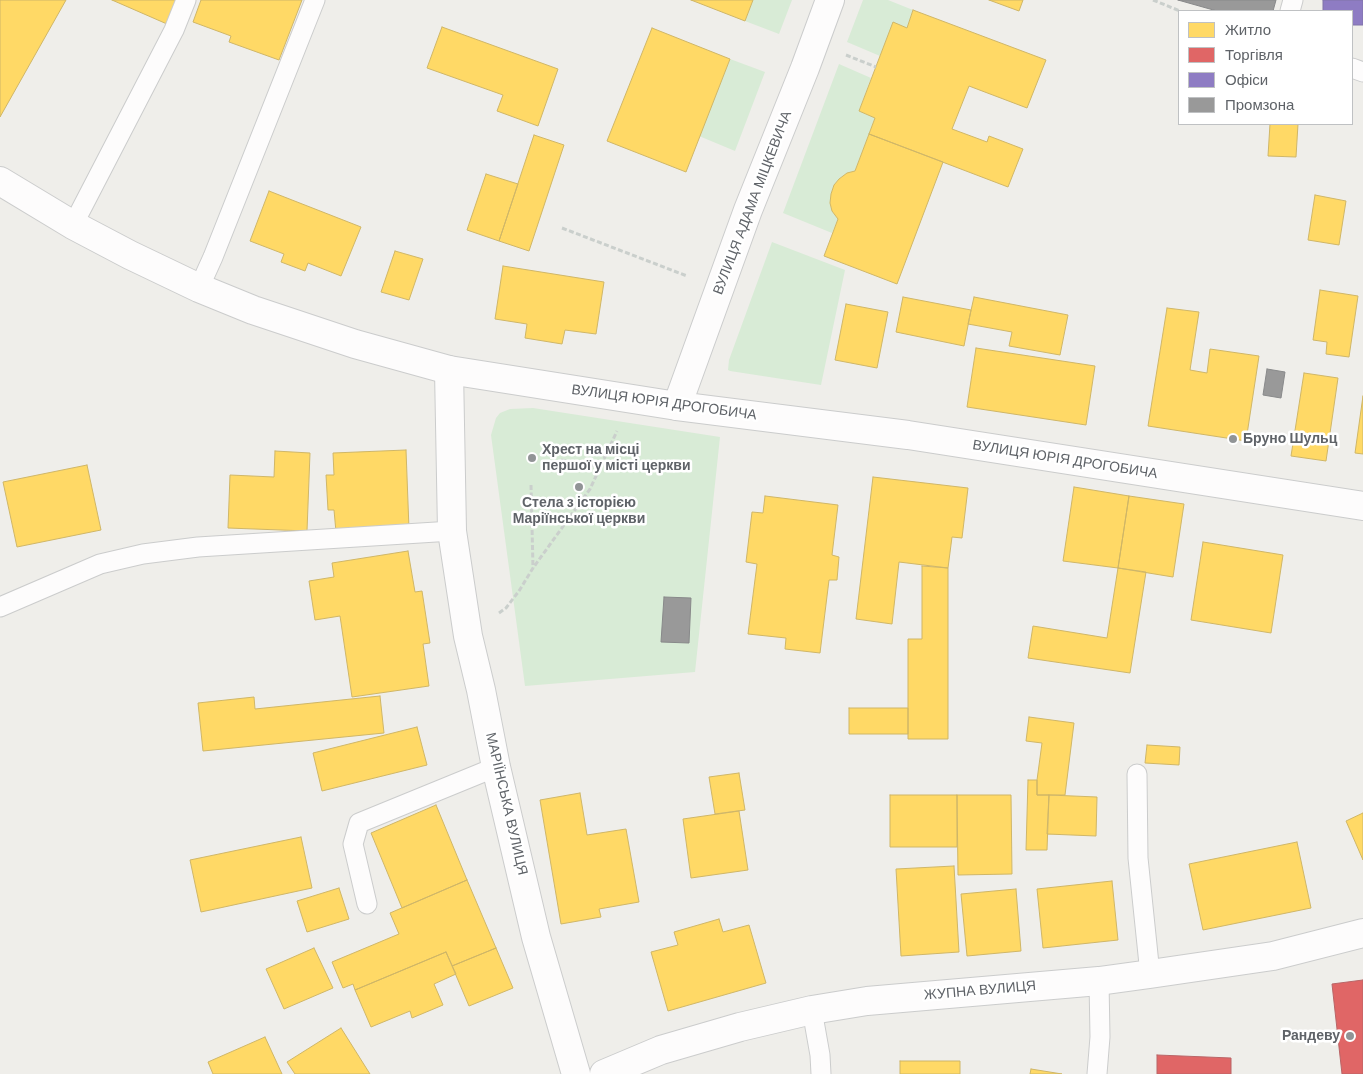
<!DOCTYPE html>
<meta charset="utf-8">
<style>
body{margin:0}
#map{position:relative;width:1363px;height:1074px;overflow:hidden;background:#efeeea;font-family:"DM Sans",sans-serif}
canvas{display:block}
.legend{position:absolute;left:1178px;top:10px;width:175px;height:115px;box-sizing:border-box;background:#fff;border:1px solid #bfc1c3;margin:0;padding:6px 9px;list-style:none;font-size:15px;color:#5f6368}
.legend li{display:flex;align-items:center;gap:10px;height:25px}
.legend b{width:25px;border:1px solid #bfc1c3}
</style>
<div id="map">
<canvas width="1363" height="1074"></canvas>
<ul class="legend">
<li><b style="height:14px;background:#ffd966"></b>Житло</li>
<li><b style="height:14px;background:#e06666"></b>Торгівля</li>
<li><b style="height:14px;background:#8e7cc3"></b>Офіси</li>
<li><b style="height:14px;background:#999"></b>Промзона</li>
</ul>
</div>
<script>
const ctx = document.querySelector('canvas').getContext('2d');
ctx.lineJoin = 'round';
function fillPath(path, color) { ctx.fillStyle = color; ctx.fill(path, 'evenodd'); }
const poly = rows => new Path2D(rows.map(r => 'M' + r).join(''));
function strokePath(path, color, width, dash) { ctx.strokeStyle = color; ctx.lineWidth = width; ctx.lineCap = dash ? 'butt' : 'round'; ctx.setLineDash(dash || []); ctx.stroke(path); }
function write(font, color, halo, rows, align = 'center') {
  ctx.font = font + ' "DM Sans",sans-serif'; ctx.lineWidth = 5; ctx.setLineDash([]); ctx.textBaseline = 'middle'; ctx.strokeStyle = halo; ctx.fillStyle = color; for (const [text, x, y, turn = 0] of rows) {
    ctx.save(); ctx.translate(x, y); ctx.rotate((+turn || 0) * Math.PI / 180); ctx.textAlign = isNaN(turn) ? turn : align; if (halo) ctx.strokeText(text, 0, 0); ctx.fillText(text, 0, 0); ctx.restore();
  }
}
fillPath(poly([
 [753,0,792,0,779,34,745,21],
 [863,0,888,0,913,10,907,28,893,23,880,56,847,42],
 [730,59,765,72,735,151,699,136],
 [839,64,871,78,859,111,875,118,855,171,847,173,839,179,834,185,831,194,830,203,832,211,838,219,832,233,783,213],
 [772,242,845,270,821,385,730,371,728,370,729,360],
 [533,408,720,437,695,672,525,686,491,435,496,418,500,413,510,409]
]), '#d8ebd6');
const homes = poly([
 [0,0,66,0,0,117,0,0],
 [112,0,177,0,167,24,112,0],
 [201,0,302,0,279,60,229,42,231,36,193,22,201,0],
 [691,0,753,0,745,21,691,0],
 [989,0,1023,0,1019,11,989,0],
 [913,10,1046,60,1027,108,969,86,952,129,987,142,989,136,1023,149,1008,187,869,134,875,118,859,111,893,22,907,28,913,10],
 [442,27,558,69,538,126,497,111,503,95,427,68,442,27],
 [652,28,730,59,686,172,607,141,652,28],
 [1270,124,1298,124,1296,157,1268,156,1270,124],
 [869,134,943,162,897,284,824,256,838,219,832,211,830,203,831,194,834,185,839,179,847,173,855,171,869,134],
 [534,135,564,145,529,251,499,241,534,135],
 [486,174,518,184,499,241,467,230,486,174],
 [269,191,361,227,341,276,308,263,305,271,281,262,284,254,250,241,269,191],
 [1315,195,1346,201,1339,245,1308,240,1315,195],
 [395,251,423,259,409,300,381,292,395,251],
 [503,266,604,282,596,334,565,330,562,344,525,338,527,324,495,319,503,266],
 [1320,290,1358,296,1349,357,1326,354,1327,342,1313,340,1320,290],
 [903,297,971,310,964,346,896,332,903,297],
 [974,297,1068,315,1060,355,1009,346,1012,332,968,324,974,297],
 [846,304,888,312,877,368,835,360,846,304],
 [1167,308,1199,312,1190,370,1207,373,1210,349,1259,356,1246,441,1148,426,1167,308],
 [976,348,1095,366,1086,425,967,407,976,348],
 [1304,373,1338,378,1326,461,1291,456,1304,373],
 [1363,396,1363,454,1355,453,1363,396],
 [406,450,409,529,336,532,334,510,328,510,326,475,334,475,333,453,406,450],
 [275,451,310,453,307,531,228,528,230,475,274,477,275,451],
 [87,465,101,530,17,547,3,482,87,465],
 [873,477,968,488,962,538,952,537,948,568,899,562,892,624,856,619,873,477],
 [1074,487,1129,496,1118,568,1063,561,1074,487],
 [765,496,838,505,832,555,839,557,837,580,829,580,820,653,785,649,786,638,748,634,757,564,746,562,752,512,763,513,765,496],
 [1129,496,1184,504,1173,577,1118,568,1129,496],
 [1203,542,1283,555,1271,633,1191,620,1203,542],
 [408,551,415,592,422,591,430,643,423,644,429,686,352,697,340,616,315,620,309,581,334,577,332,563,408,551],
 [922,566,948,568,948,739,908,739,908,639,922,639,922,566],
 [1118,568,1146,572,1130,673,1028,658,1033,626,1107,638,1118,568],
 [380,696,384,733,203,751,198,703,254,697,255,709,380,696],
 [849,708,908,708,908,734,849,734,849,708],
 [1029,717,1074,723,1065,795,1037,795,1037,780,1042,743,1026,741,1029,717],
 [417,727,427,765,322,791,313,753,417,727],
 [1147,745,1180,747,1179,765,1145,763,1147,745],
 [739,773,745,810,715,814,709,777,739,773],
 [1028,780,1037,780,1037,795,1049,795,1047,850,1026,850,1028,780],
 [580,793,587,835,626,829,639,902,599,909,601,917,561,924,540,800,580,793],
 [890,795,957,795,957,847,890,847,890,795],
 [957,795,1011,795,1012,874,958,875,957,795],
 [1049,795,1097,797,1096,836,1047,834,1049,795],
 [436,805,467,880,402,908,371,833,436,805],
 [739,811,748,870,691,878,683,819,739,811],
 [1363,813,1363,860,1346,821,1363,813],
 [301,837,312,888,201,912,190,860,301,837],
 [1297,842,1311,908,1203,930,1189,864,1297,842],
 [954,866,959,952,901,956,896,869,954,866],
 [467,880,496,948,452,966,446,952,355,990,353,984,343,988,332,962,399,934,390,913,467,880],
 [1112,881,1118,940,1043,948,1037,889,1112,881],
 [339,888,349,919,307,932,297,901,339,888],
 [1016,889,1021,951,967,956,961,894,1016,889],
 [719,919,723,932,749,925,766,983,668,1011,651,952,678,945,674,932,719,919],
 [314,948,333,988,284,1009,266,969,314,948],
 [496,948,513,988,469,1006,452,966,496,948],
 [446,952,456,974,434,984,443,1005,412,1018,410,1011,371,1027,355,990,446,952],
 [341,1028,370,1074,295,1074,287,1062,341,1028],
 [265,1037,282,1074,213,1074,208,1062,265,1037],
 [900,1061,960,1061,960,1074,900,1074,900,1061],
 [1031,1069,1062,1074,1030,1074,1031,1069]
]);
fillPath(homes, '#ffd966');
strokePath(homes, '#cfb667', 1);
const shops = poly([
 [1363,980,1363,1074,1342,1074,1332,984,1363,980],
 [1157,1055,1231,1058,1231,1074,1157,1074,1157,1055]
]);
fillPath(shops, '#e06666');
strokePath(shops, '#b96567', 1);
const offices = poly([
 [1323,0,1363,0,1363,25,1352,25,1352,11,1323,11,1323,0]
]);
fillPath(offices, '#8e7cc3');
strokePath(offices, '#8074a8', 1);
const industry = poly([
 [1178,0,1276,0,1273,11,1217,11,1178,0],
 [1267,369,1285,372,1281,398,1263,395,1267,369],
 [664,597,691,598,689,643,661,642,664,597]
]);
fillPath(industry, '#999');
strokePath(industry, '#88898a', 1);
const service = poly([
 [1290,11,1293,0],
 [1352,68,1363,72],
 [73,225,174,30,186,0],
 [199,288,213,257,315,0],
 [0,607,100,564,143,554,198,547,452,531],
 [1137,774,1138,858,1150,974],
 [367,904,353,844,359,823,496,767],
 [812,1010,820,1055,821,1074],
 [1097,1074,1100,1037,1099,981]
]);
const minor = poly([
 [449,370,452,531,468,636,481,690,496,767,536,937,576,1074],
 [677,406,748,210,805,68,830,0],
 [604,1074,661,1050,740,1027,812,1010,867,1001,1099,981,1150,974,1273,956,1363,933]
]);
const tertiary = poly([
 [0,181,73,225,130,255,199,288,253,310,355,344,449,370,677,406,908,435,1363,506]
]);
strokePath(service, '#cbcccc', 21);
strokePath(minor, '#cbcccc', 30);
strokePath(tertiary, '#cbcccc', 30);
strokePath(poly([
 [1153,0,1180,11],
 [846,55,876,67],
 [562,228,687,276],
 [561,460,600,467],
 [531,485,533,568],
 [499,613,506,608,519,591,533,568,590,489,617,431]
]), '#cacfcc', 3, [5, 2.5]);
strokePath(service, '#fdfcfc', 19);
strokePath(minor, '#fdfcfc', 28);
strokePath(tertiary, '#fdfcfc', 28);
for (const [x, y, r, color] of [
 [1233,439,5,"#919496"],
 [532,458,5,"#919496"],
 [579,487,5,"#919496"],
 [1350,1036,5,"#919496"]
]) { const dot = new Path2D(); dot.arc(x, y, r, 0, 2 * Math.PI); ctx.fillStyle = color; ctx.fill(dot); strokePath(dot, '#fff', 2); }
write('14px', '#5f6368', '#fff', [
 ["ВУЛИЦЯ АДАМА МІЦКЕВИЧА",753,203,-69],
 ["ВУЛИЦЯ ЮРІЯ ДРОГОБИЧА",664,403,8],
 ["ВУЛИЦЯ ЮРІЯ ДРОГОБИЧА",1065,460,9],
 ["МАРІЇНСЬКА ВУЛИЦЯ",506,804,77],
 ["ЖУПНА ВУЛИЦЯ",980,991,-5]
]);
write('bold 14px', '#5f6368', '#fff', [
 ["Бруно Шульц",1243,439],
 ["Хрест на місці",542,450],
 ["першої у місті церкви",542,466],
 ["Стела з історією",579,503,"center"],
 ["Маріїнської церкви",579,519,"center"],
 ["Рандеву",1340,1036,"right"]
], 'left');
</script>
